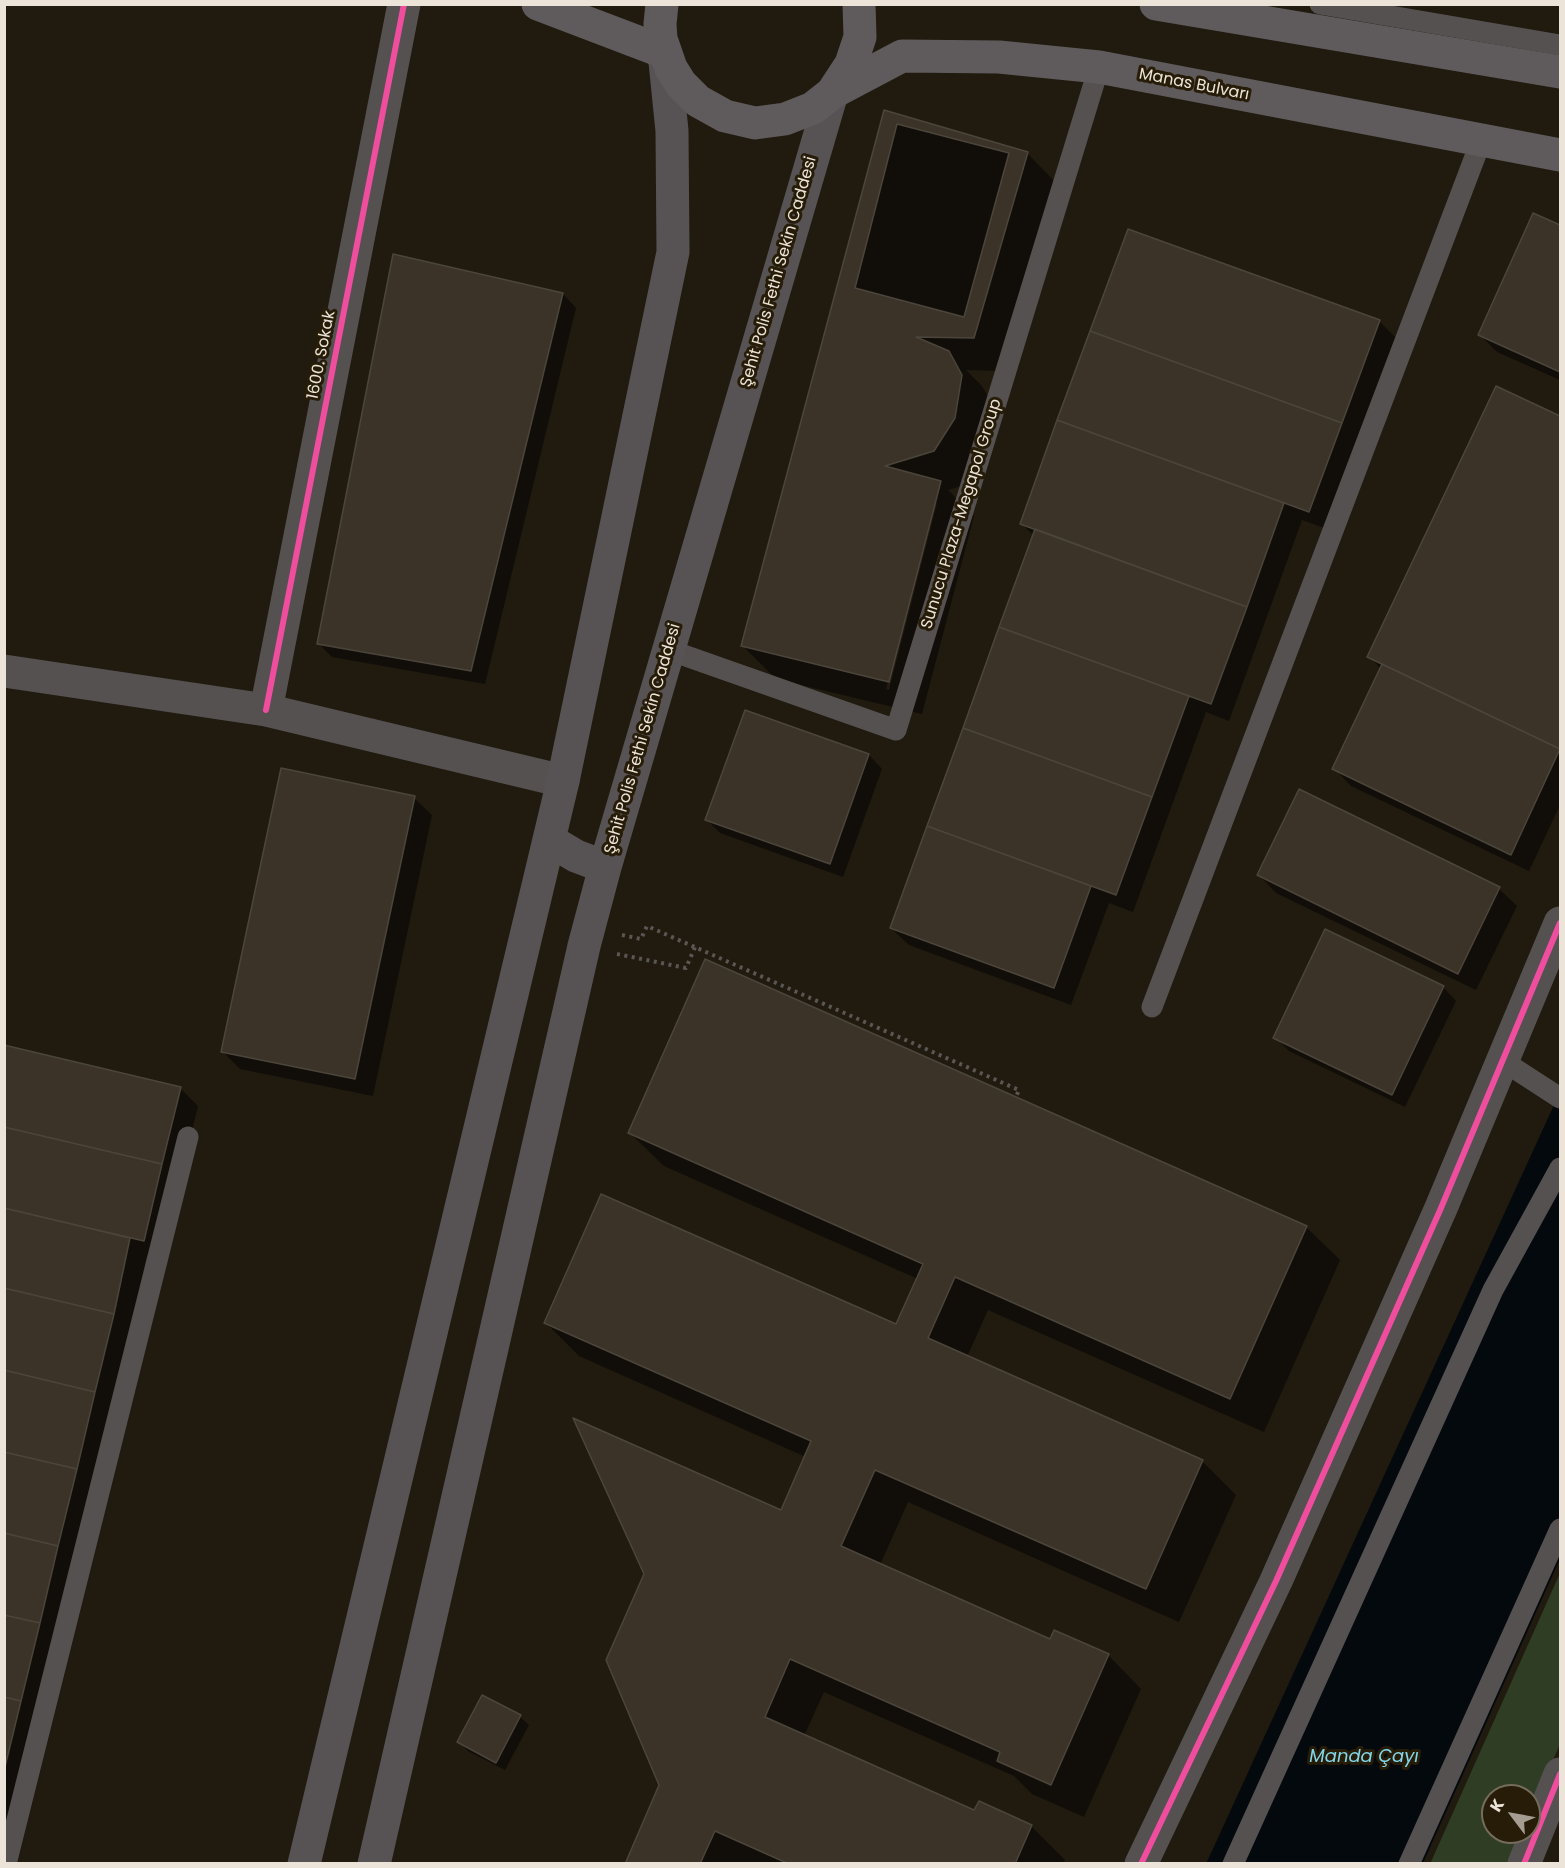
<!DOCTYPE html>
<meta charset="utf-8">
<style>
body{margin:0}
#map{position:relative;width:1565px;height:1868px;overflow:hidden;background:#201a0f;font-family:Poppins,sans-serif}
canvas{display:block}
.frame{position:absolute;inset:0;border:6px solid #ece4d8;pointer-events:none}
.north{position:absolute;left:1481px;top:1784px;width:60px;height:60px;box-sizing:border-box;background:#271c08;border:2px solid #766c5b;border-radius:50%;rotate:302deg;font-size:16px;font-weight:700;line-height:24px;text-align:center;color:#ece4d8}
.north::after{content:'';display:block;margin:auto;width:21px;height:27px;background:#a59d92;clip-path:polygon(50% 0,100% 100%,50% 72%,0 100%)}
</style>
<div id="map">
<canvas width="1565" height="1868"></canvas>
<div class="frame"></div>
<div class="north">K</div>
</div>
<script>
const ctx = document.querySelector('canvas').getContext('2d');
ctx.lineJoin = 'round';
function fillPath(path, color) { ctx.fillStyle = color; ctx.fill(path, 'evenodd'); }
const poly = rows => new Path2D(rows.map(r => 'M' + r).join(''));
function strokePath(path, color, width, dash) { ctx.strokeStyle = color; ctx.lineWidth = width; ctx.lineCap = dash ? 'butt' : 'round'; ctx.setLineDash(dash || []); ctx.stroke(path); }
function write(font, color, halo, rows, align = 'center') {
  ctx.font = font + ' Poppins,sans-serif'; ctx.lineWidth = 6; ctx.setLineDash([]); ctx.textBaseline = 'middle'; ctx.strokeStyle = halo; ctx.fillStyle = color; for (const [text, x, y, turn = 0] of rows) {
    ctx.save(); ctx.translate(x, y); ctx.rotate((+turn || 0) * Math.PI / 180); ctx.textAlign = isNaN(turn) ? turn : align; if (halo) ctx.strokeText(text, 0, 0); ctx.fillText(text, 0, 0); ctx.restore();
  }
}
fillPath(poly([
 [1560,1573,1560,1744,1529,1816,1529,1796,1493,1796,1493,1832,1522,1832,1508,1863,1430,1864]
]), '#2f3d25');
fillPath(poly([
 [1560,1092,1560,1559,1423,1863,1206,1864]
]), '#03090d');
fillPath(poly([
 [885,112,1027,153,1060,187,1007,371,966,370,982,386,995,409,968,484,948,490,974,516,922,714,776,679,742,645],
 [934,503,937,503,889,690,886,689],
 [1534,215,1560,227,1560,380,1497,352,1479,334],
 [1129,230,1379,321,1397,339,1327,529,1302,520,1229,721,1206,712,1133,912,1109,903,1071,1005,909,945,891,928,1034,536,1022,524],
 [563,294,576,308,485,684,332,657,319,644],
 [1497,387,1560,418,1560,805,1529,871,1351,786,1334,768,1381,669,1369,656],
 [746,712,869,755,882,769,843,877,720,833,707,820],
 [1300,791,1499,889,1517,906,1476,990,1276,893,1259,875],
 [414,798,432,815,373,1096,240,1069,222,1051],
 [1443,987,1456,1001,1405,1107,1289,1051,1275,1037],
 [4,1047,180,1088,198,1106,161,1258,147,1255,131,1332,4,1861],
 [630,1133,1306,1227,1340,1260,1264,1432,988,1310,967,1357,1202,1461,1236,1495,1179,1622,908,1502,880,1565,1051,1641,1108,1655,1141,1689,1084,1817,1032,1794,1014,1776,824,1692,804,1736,975,1812,979,1803,1031,1826,1065,1860,1063,1864,626,1864,661,1785,646,1574,782,1512,806,1457,579,1356,546,1323,897,1326,918,1279,664,1166],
 [520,1717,529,1725,505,1770,468,1751,459,1742]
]), '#0007');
const building = poly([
 [884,110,1028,152,974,338,916,337,949,351,962,375,955,418,934,451,885,466,941,481,889,682,741,646,884,110],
 [897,124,1009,153,964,317,855,288,897,124],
 [1533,213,1560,225,1560,372,1478,335,1533,213],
 [1128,229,1380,320,1342,423,1090,331,1128,229],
 [393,254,563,293,471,671,317,644,393,254],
 [1090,331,1342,423,1309,512,1057,420,1090,331],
 [1496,386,1560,416,1560,749,1367,657,1496,386],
 [1057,420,1284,503,1247,607,1020,524,1057,420],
 [1035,529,1247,607,1211,704,999,627,1035,529],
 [999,627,1189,696,1152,797,963,728,999,627],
 [1382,664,1560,749,1511,855,1332,769,1382,664],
 [745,710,869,754,830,864,705,820,745,710],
 [963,728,1152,797,1116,895,927,826,963,728],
 [281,768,415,796,355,1079,221,1052,281,768],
 [1299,789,1500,887,1458,974,1257,875,1299,789],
 [927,826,1091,886,1054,988,890,928,927,826],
 [1325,929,1444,986,1392,1095,1273,1038,1325,929],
 [705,959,1307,1226,1230,1399,955,1277,928,1338,1203,1460,1146,1589,875,1470,841,1546,1050,1639,1054,1630,1109,1654,1051,1785,997,1761,1000,1752,790,1659,765,1717,974,1810,979,1801,1032,1825,1015,1864,789,1864,715,1831,700,1864,625,1864,659,1785,606,1660,644,1574,573,1418,781,1510,811,1441,544,1323,601,1194,896,1324,923,1264,628,1133,705,959],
 [4,1045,181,1087,162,1164,4,1127,4,1045],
 [4,1127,162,1164,144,1241,4,1208,4,1127],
 [4,1208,130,1238,114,1314,4,1288,4,1208],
 [4,1288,114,1314,95,1392,4,1370,4,1288],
 [4,1370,95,1392,77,1469,4,1452,4,1370],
 [4,1452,77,1469,58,1546,4,1533,4,1452],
 [4,1533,58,1546,40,1623,4,1615,4,1533],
 [4,1615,40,1623,21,1701,4,1697,4,1615],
 [482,1695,521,1715,496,1763,457,1742,482,1695],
 [4,1697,21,1701,4,1771,4,1697]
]);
fillPath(building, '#3b3328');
strokePath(building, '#4b453c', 1.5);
strokePath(poly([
 [622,935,641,939,647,926,1019,1090,1016,1097],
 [617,954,686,968,695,947]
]), '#5a5654', 4, [3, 4.5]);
strokePath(poly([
 [1320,4,1560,45],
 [669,650,896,730,1099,67],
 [1152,1007,1481,141],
 [1503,1061,1560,1098],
 [6,1864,188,1137],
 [1233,1864,1493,1290,1560,1168],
 [1409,1864,1560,1529]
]), '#555151', 21);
strokePath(poly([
 [4,671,266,710,563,781],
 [266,710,404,4],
 [1141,1864,1276,1581,1441,1208,1560,923],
 [1524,1864,1560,1774]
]), '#555151', 33);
strokePath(poly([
 [549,840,576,856,605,867],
 [304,1864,563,781,673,252,672,131,664,52],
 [374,1864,584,946,605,867,832,93]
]), '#575354', 33);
strokePath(poly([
 [538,4,664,52],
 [662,4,660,24,661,39,671,68,681,84,698,101,725,116,755,123,785,119,813,108,832,93,851,64,860,37,859,4],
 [1156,4,1560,72],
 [832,93,902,56,999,57,1099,67,1560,155]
]), '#5f5b5c', 33);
strokePath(poly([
 [266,710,404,4],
 [1141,1864,1276,1581,1441,1208,1560,923],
 [1524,1864,1560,1774]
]), '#ef4d9e', 6);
write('16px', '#ece4d8', '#271c08', [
 ["Manas Bulvarı",1194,85,11],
 ["Şehit Polis Fethi Sekin Caddesi",779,272,-74],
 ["1600. Sokak",322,355,-79],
 ["Sunucu Plaza-Megapol Group",962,514,-73],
 ["Şehit Polis Fethi Sekin Caddesi",643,739,-74]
]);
write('italic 18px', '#82d7eb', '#271c08', [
 ["Manda Çayı",1364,1757]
]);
</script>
